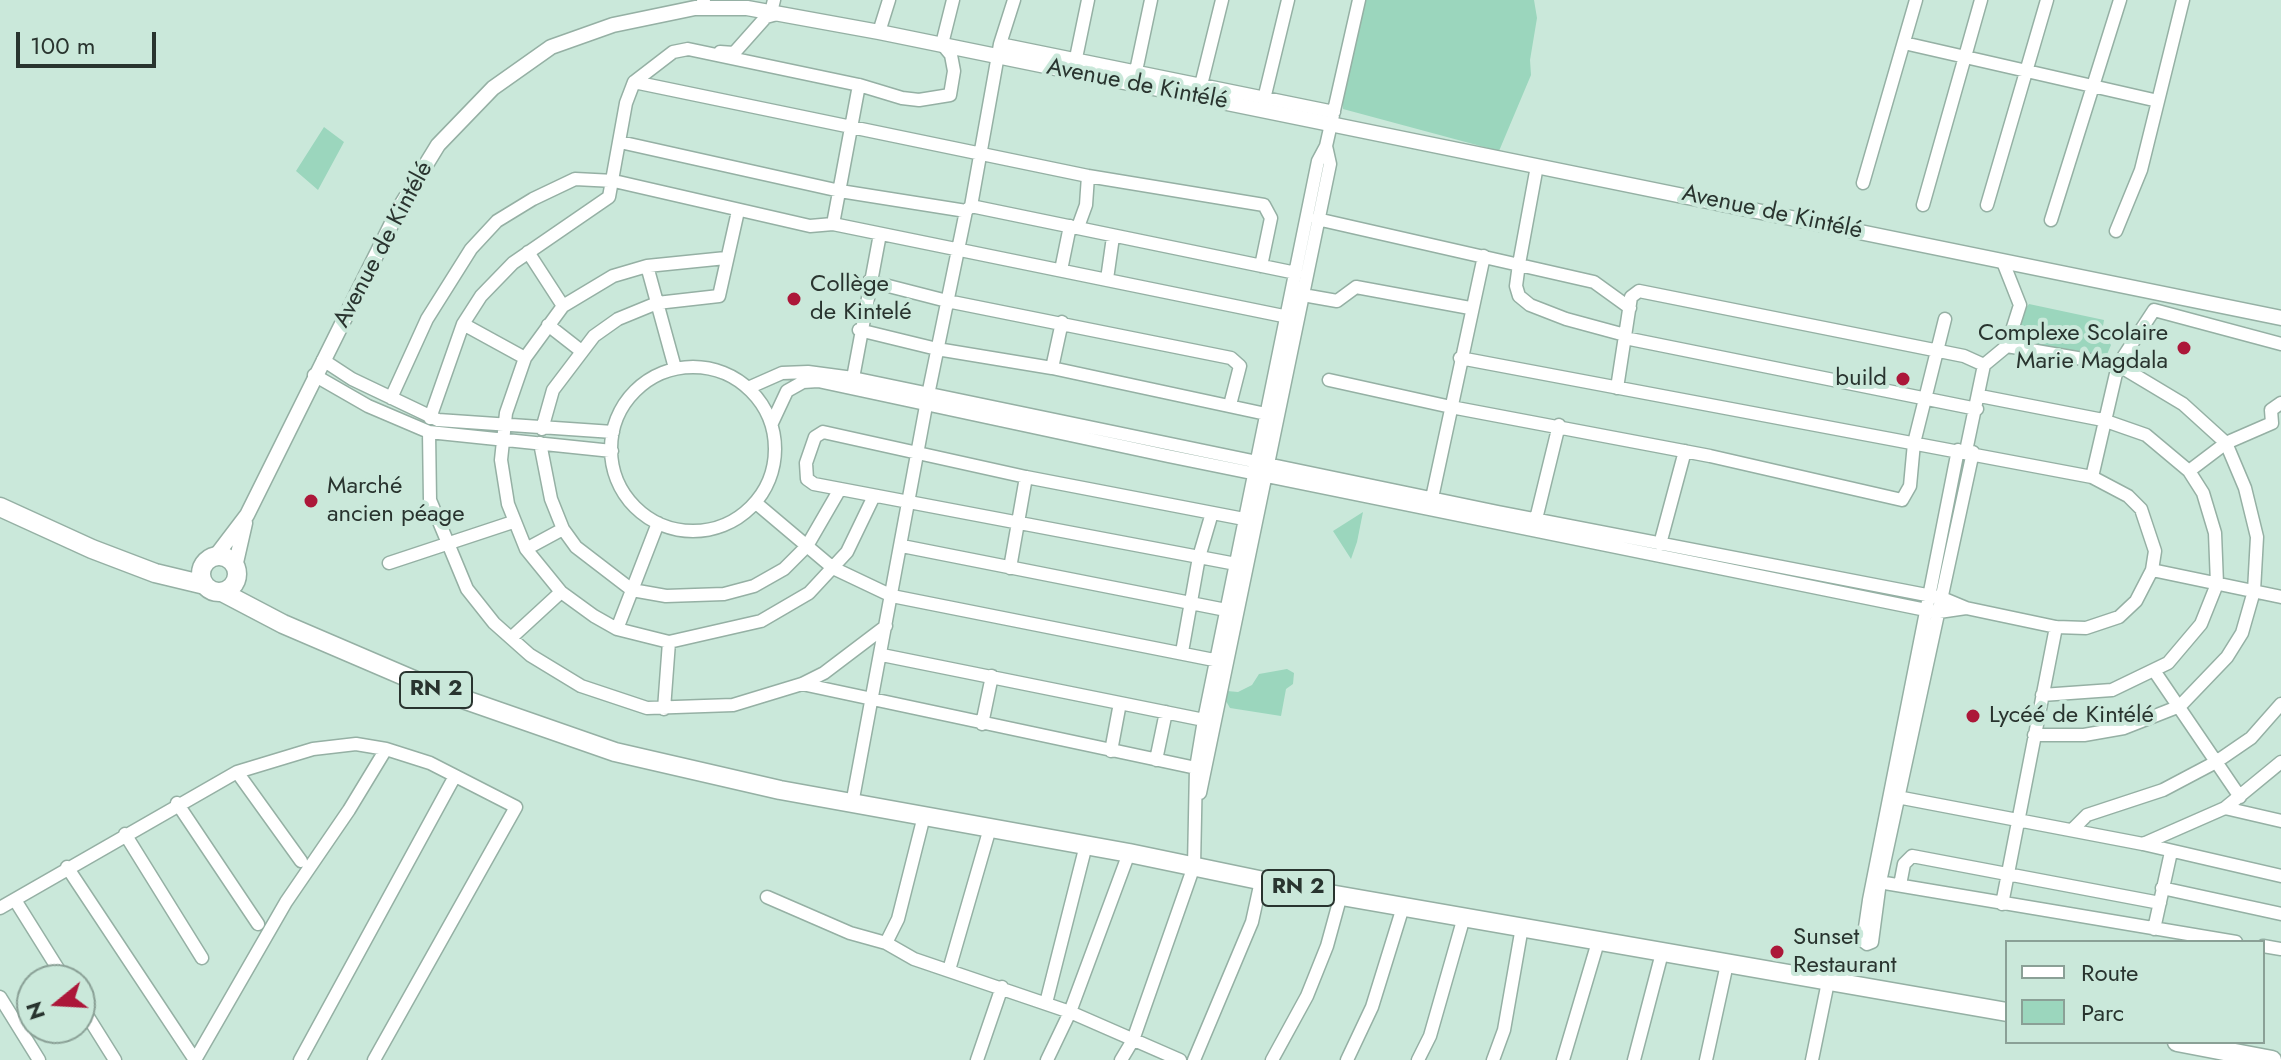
<!DOCTYPE html>
<meta charset="utf-8">
<style>
body{margin:0}
#map{position:relative;width:2281px;height:1060px;overflow:hidden;background:#cae8da;font-family:Jost,sans-serif}
canvas{display:block}
.legend{position:absolute;left:2005px;top:940px;width:260px;height:104px;box-sizing:border-box;background:#cae8da;border:2px solid #8aa096;margin:0;padding:10px 14px;list-style:none;font-size:24px;color:#29342f}
.legend li{display:flex;align-items:center;gap:16px;height:40px}
.legend b{width:40px;border:2px solid #8aa096}
.north{position:absolute;left:16px;top:964px;width:80px;height:80px;box-sizing:border-box;background:#cae8da;border:2px solid #8aa096;border-radius:50%;rotate:252deg;font-size:22px;font-weight:700;line-height:32px;text-align:center;color:#29342f}
.north::after{content:'';display:block;margin:auto;width:28px;height:36px;background:#ac1739;clip-path:polygon(50% 0,100% 100%,50% 72%,0 100%)}
.scale{position:absolute;left:16px;top:32px;width:140px;height:36px;box-sizing:border-box;border:4px solid #29342f;border-top:0;padding-left:10px;font-size:24px;line-height:28px;white-space:nowrap;color:#29342f;-webkit-text-stroke:6px #cae8da;paint-order:stroke}
</style>
<div id="map">
<canvas width="2281" height="1060"></canvas>
<ul class="legend">
<li><b style="height:10px;background:#fff"></b>Route</li>
<li><b style="height:22px;background:#9bd6bd"></b>Parc</li>
</ul>
<div class="north">N</div>
<div class="scale">100 m</div>
</div>
<script>
const ctx = document.querySelector('canvas').getContext('2d');
ctx.lineJoin = 'round';
function fillPath(path, color) { ctx.fillStyle = color; ctx.fill(path, 'evenodd'); }
const poly = rows => new Path2D(rows.map(r => 'M' + r).join(''));
function strokePath(path, color, width, dash) { ctx.strokeStyle = color; ctx.lineWidth = width; ctx.lineCap = dash ? 'butt' : 'round'; ctx.setLineDash(dash || []); ctx.stroke(path); }
function write(font, color, halo, rows, align = 'center') {
  ctx.font = font + ' Jost,sans-serif'; ctx.lineWidth = 8; ctx.setLineDash([]); ctx.textBaseline = 'middle'; ctx.strokeStyle = halo; ctx.fillStyle = color; for (const [text, x, y, turn = 0] of rows) {
    ctx.save(); ctx.translate(x, y); ctx.rotate((+turn || 0) * Math.PI / 180); ctx.textAlign = isNaN(turn) ? turn : align; if (halo) ctx.strokeText(text, 0, 0); ctx.fillText(text, 0, 0); ctx.restore();
  }
}
fillPath(poly([
 [1365,0,1534,0,1537,18,1530,60,1531,75,1499,151,1343,109,1343,87],
 [324,127,344,142,318,190,296,171],
 [2029,304,2104,320,2102,332,2111,345,2105,359,2015,343,2021,315],
 [1363,512,1357,542,1351,559,1333,531],
 [1287,669,1294,673,1293,684,1286,689,1281,716,1230,708,1223,696,1227,691,1238,692,1252,685,1259,674]
]), '#9bd6bd');
const minor = poly([
 [703,0,704,0],
 [771,12,774,0],
 [879,32,889,0],
 [1904,43,2158,101],
 [1000,44,1334,112],
 [720,52,734,53,766,17,777,14],
 [1076,58,1088,0],
 [1136,71,1151,0],
 [634,82,673,52,688,49,859,85,902,98,919,100,950,95,954,71,951,55,942,44,953,0],
 [1201,85,1222,0],
 [1264,99,1288,0],
 [620,142,840,191,966,211],
 [1537,166,1519,264,1516,286,1519,296,1530,305,1566,319,1625,335],
 [1863,183,1916,0],
 [1923,205,1981,0],
 [1987,205,2047,0],
 [971,206,1296,273],
 [1317,219,1594,282,1630,308],
 [2051,220,2120,0],
 [833,224,859,85],
 [1078,227,1086,205,1088,176],
 [2116,231,2141,170,2183,0],
 [528,252,563,306],
 [726,258,647,266,613,276,563,306,525,358,506,413,501,460,508,504,526,549,561,592,594,616,617,629,669,642,761,621,809,593,847,552,874,496],
 [647,266,675,368],
 [1061,270,1070,226],
 [1107,279,1113,237],
 [869,281,947,301,1231,358,1240,366,1230,405],
 [1303,295,1337,301,1356,287,1470,308],
 [463,324,525,358],
 [548,325,580,350],
 [859,330,937,349,1052,368,1266,414],
 [1625,338,1977,409],
 [2007,346,2118,365,2183,404,2226,443,2245,488,2257,537,2254,591,2242,633,2227,657,2180,706,2124,728,2084,735,2034,735],
 [323,360,352,379,438,420,613,432],
 '611 449a82 82 0 1 1 164 0a82 82 0 1 1-164 0Z',
 [1052,368,1062,322],
 [314,375,368,406,429,432,612,451],
 [853,378,880,234],
 [1329,380,1451,407,1710,456,1902,500,1910,486,1914,443,1945,319],
 [748,388,782,373,808,372,853,378,1498,512,1942,598,1966,608,2056,627,2086,628,2119,617,2136,601,2152,570,2155,551,2141,509,2128,496,2092,477,1460,358],
 [1617,388,1631,297,1639,291,1964,356,1984,365],
 [1980,396,2103,420,2146,435,2189,471,2203,493,2215,533,2217,584,2201,624,2168,663,2112,690,2042,695],
 [391,398,427,319,471,249,497,221,533,199,575,179,614,181,810,226,833,224,1298,319],
 [430,418,463,324,481,296,513,263,609,197,626,103,634,82,1088,176,1264,205,1271,218,1261,266],
 [772,423,787,391,803,382,818,381,1168,456,1926,610,1939,612,1966,608],
 [542,429,553,390,594,336,618,319,657,303,719,296,738,211],
 [429,432,430,500,467,589,494,623,530,655,581,686,647,708,733,705,802,684,824,673,886,626],
 [540,443,551,499,563,529,576,547,632,590,666,596,724,594,754,586,784,569,807,546,840,489],
 [1958,450,1869,900,1863,941,1867,944,1872,942,1880,882,1973,452],
 [1966,451,1984,365,2007,346,2020,305,2003,262],
 [2189,471,2226,443,2272,423,2271,410,2281,403],
 [2092,477,2118,365,2154,310,2281,344],
 [1432,498,1484,256],
 [756,503,833,568,892,596,1224,662],
 [1536,519,1559,425],
 [1660,544,1685,451],
 [902,546,1226,610],
 [526,549,563,529],
 [389,563,513,522],
 [1236,564,814,484,807,479,806,463,815,437,823,432,1026,477,1244,519],
 [1010,568,1026,477],
 [2152,570,2281,597],
 [617,629,658,523],
 [511,638,561,592],
 [1182,652,1199,557,1212,513],
 [882,655,1204,720],
 [2155,672,2240,797],
 [802,684,1196,768],
 [664,709,669,642],
 [982,724,992,676],
 [1111,751,1120,703],
 [1156,760,1166,712],
 [237,772,301,861],
 [1200,793,1330,164,1326,146],
 [1892,796,2143,844,2281,876],
 [177,803,258,924],
 [852,804,928,395,966,211,971,206,1000,44,1014,0],
 [2225,808,2281,821],
 [2072,830,2087,815,2163,790,2216,762,2251,738,2281,704],
 [125,834,202,958],
 [2143,844,2225,808,2281,762],
 [67,867,195,1060],
 [1873,881,2236,942],
 [1900,885,1904,864,1912,856,2160,903],
 [2162,888,2281,914],
 [767,897,850,933,886,943,914,959,1070,1012,1180,1060],
 [15,900,65,980],
 [2002,904,2056,627],
 [0,908,237,772,313,749,356,744,386,749,430,763,516,807,374,1060],
 [2154,929,2171,852],
 [886,943,898,919,924,816],
 [2263,946,2281,949],
 [949,970,990,828],
 [0,997,39,1060],
 [1046,1003,1086,845],
 [80,1004,115,1060],
 [195,1060,286,902,349,810,386,749],
 [300,1060,455,776],
 [977,1060,1002,987],
 [1047,1060,1070,1012,1129,853],
 [1121,1060,1133,1040,1194,866,1196,768,1204,720,1318,161,1326,146,1359,0],
 [1194,1060,1252,922,1261,881],
 [1272,1060,1307,996,1327,946,1341,895],
 [1347,1060,1372,1007,1403,907],
 [1418,1060,1430,1036,1464,917],
 [1493,1060,1504,1030,1522,927],
 [1563,1060,1598,942],
 [1634,1060,1662,953],
 [1706,1060,1727,964],
 [1812,1060,1828,982]
]);
const major = poly([
 [215,557,247,515,400,207,438,145,493,88,551,47,613,25,695,8,747,8,879,32,2281,318],
 [235,567,245,523]
]);
const highway = poly([
 [0,507,92,549,155,573,205,585],
 '201 574a18 18 0 1 1 36 0a18 18 0 1 1-36 0Z',
 [222,592,283,624,437,690,615,752,780,790,1129,853,1307,890,2007,1012],
 [2177,1042,2272,1060]
]);
strokePath(minor, '#95b0a4', 15);
strokePath(major, '#95b0a4', 17);
strokePath(highway, '#95b0a4', 21);
strokePath(minor, '#fff', 12);
strokePath(major, '#fff', 14);
strokePath(highway, '#fff', 18);
for (const [x, y, r, color] of [
 [794,299,8,"#ac1739"],
 [2184,348,8,"#ac1739"],
 [1903,379,8,"#ac1739"],
 [311,501,8,"#ac1739"],
 [1973,716,8,"#ac1739"],
 [1777,952,8,"#ac1739"]
]) { const dot = new Path2D(); dot.arc(x, y, r, 0, 2 * Math.PI); ctx.fillStyle = color; ctx.fill(dot); strokePath(dot, '#cae8da', 3); }
for (const [x, y, w] of [
 [436,690,72],
 [1298,888,72]
]) { const box = new Path2D(); box.roundRect(x - w / 2, y - 18, w, 36, 6); ctx.fillStyle = '#cae8da'; ctx.fill(box); strokePath(box, '#29342f', 2); }
write('bold 22px', '#29342f', null, [
 ["RN 2",436,690],
 ["RN 2",1298,888]
]);
write('24px', '#29342f', '#cae8da', [
 ["Avenue de Kintélé",1137,85,11],
 ["Avenue de Kintélé",1772,213,12],
 ["Avenue de Kintélé",384,245,-62]
]);
write('24px', '#29342f', '#cae8da', [
 ["Collège",810,285],
 ["de Kintelé",810,313],
 ["Complexe Scolaire",2168,334,"right"],
 ["Marie Magdala",2168,362,"right"],
 ["build",1887,379,"right"],
 ["Marché",327,487],
 ["ancien péage",327,515],
 ["Lycéé de Kintélé",1989,716],
 ["Sunset",1793,938],
 ["Restaurant",1793,966]
], 'left');
</script>
